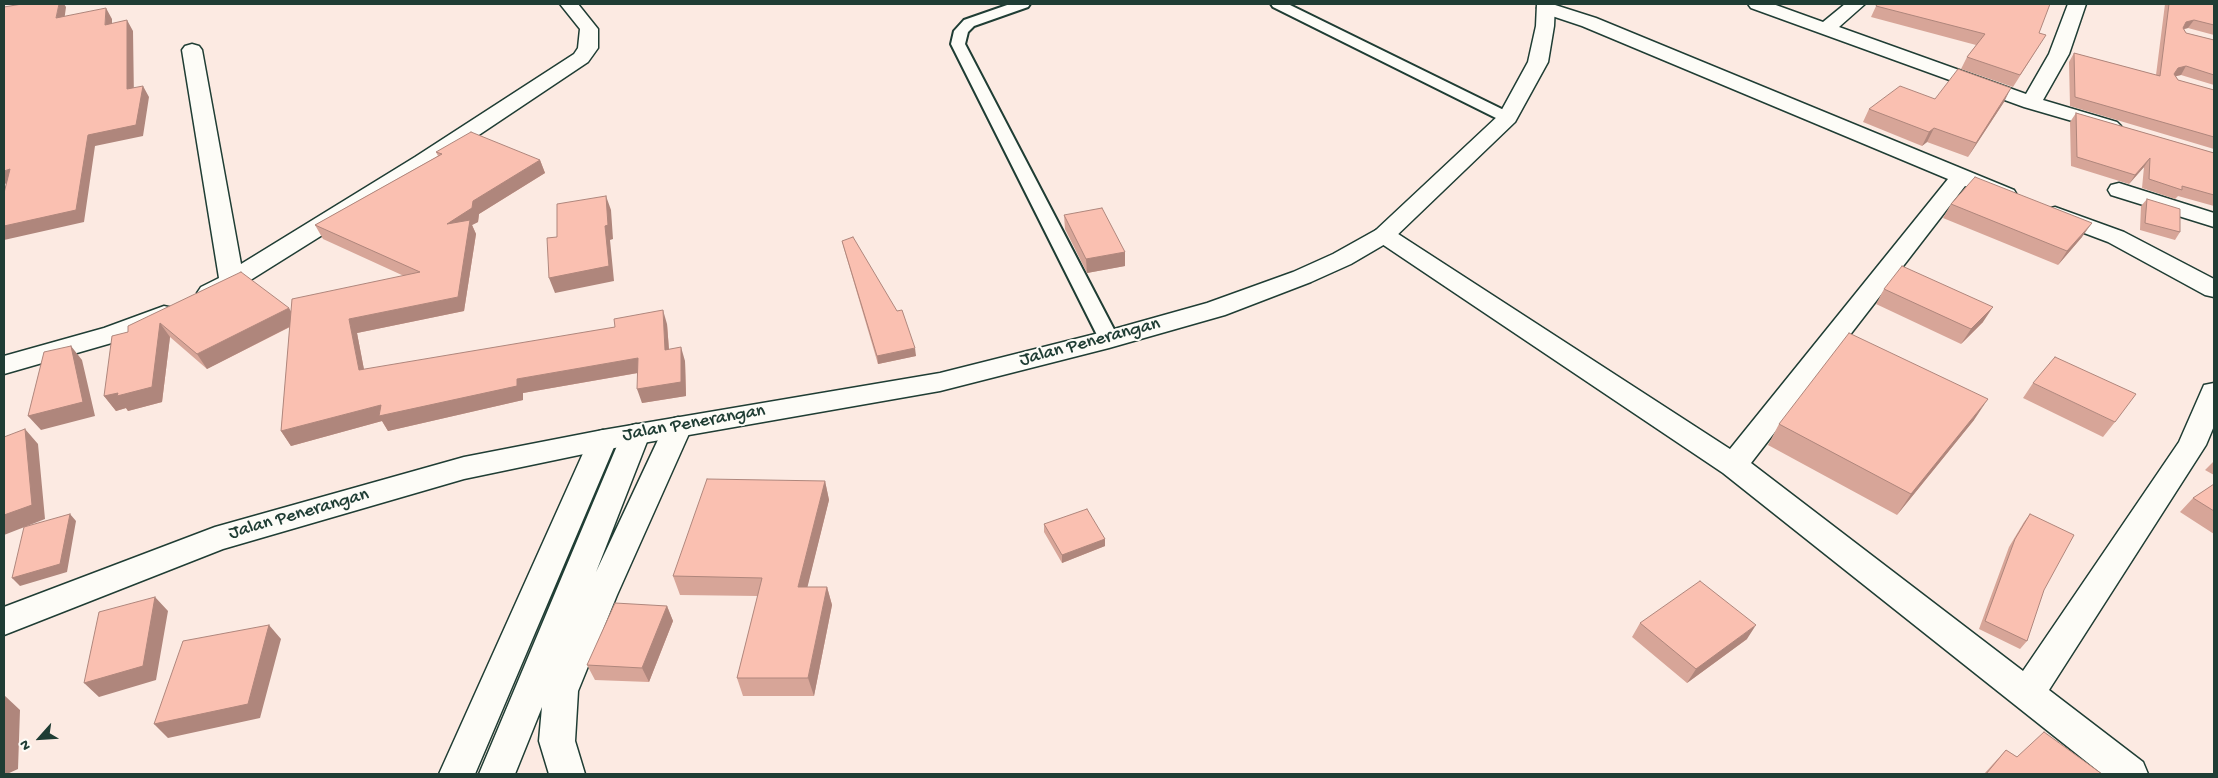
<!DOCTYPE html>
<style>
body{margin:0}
#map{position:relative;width:2218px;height:778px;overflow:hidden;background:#fceae2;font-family:"Gochi Hand",sans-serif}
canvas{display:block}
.frame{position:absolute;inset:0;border:5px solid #1f3d34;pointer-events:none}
.north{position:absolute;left:15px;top:713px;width:50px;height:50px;-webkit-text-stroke:4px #fdfcf7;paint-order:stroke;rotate:244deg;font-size:14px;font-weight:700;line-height:20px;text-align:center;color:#1f3d34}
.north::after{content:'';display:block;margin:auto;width:18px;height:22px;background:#1f3d34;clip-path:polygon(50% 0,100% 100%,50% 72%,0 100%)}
</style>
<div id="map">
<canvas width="2218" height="778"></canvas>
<div class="frame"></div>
<div class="north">N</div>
</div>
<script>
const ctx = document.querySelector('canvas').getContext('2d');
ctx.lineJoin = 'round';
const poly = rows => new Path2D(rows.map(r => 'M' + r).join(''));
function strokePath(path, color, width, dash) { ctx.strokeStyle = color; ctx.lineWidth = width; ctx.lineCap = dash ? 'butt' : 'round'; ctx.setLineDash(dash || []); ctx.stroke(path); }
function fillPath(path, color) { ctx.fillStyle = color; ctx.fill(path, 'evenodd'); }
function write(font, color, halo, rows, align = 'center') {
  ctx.font = font + ' "Gochi Hand",sans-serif'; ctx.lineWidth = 4; ctx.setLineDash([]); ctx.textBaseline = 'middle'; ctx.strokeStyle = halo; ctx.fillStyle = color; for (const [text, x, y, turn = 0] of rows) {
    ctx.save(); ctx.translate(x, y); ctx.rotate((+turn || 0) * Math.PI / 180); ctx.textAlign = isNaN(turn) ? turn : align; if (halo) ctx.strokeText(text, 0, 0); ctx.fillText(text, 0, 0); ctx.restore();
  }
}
const service = poly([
 [1010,4,1030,4,1028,7,974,26,968,32,965,44,1119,339,1116,344,1109,346,1102,344,1099,339,951,44,954,31,964,20,1010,4],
 [1271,4,1288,4,1514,115,1516,118,1514,121,1508,123,1502,121,1273,7,1271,4]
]);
const minor = poly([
 [560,4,578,4,598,29,598,48,588,62,431,167,241,286,219,299,210,301,201,299,197,293,201,287,219,278,182,50,185,46,192,44,199,46,202,50,241,264,415,157,574,54,578,48,580,29,560,4],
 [1540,4,1552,4,1596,18,2014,190,2017,195,2014,200,2006,202,1965,186,1751,463,2023,671,2179,442,2204,385,2214,383,2214,426,2206,445,2049,690,2143,762,2148,774,2102,774,1723,473,1376,240,1372,235,1376,230,1384,228,1392,230,1730,449,1948,179,1582,26,1540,12,1537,8,1540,4],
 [1748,4,1773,4,1823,22,1845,4,1865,4,1839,27,2026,94,2049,54,2068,4,2086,4,2069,54,2043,100,2117,122,2121,126,2117,130,2110,132,2024,107,1751,8,1748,4],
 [2119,183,2214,213,2214,227,2111,195,2108,190,2111,185,2119,183],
 [2055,207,2124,232,2214,279,2214,297,2205,295,2108,242,2047,219,2043,214,2047,209,2055,207],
 [164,306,173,308,177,314,173,320,122,340,4,374,4,356,104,328,164,306],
 [678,417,688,420,692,427,617,595,578,691,575,741,585,774,549,774,539,741,542,707,515,774,479,774,622,434,626,427,636,424,646,427,650,434,596,572,664,427,668,420,678,417],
 [603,430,613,433,617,440,475,774,439,774,589,440,593,433,603,430]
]);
const tertiary = poly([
 [1537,4,1555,4,1554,26,1548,62,1515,122,1392,240,1351,264,1311,282,1225,315,1109,348,940,391,603,450,464,479,223,549,4,635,4,607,215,527,464,457,603,430,940,373,1107,331,1207,303,1293,272,1333,254,1376,230,1499,115,1528,62,1536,26,1537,4]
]);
strokePath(service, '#1f3d34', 4);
strokePath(minor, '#1f3d34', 3);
strokePath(tertiary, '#1f3d34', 3);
fillPath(service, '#fdfcf7');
fillPath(minor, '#fdfcf7');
fillPath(tertiary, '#fdfcf7');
fillPath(poly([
 [1877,4,2039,33,2039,46,2013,87,1961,69,1967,57,1976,45,1871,17],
 [2165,4,2214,4,2214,35,2188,28,2184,29,2186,33,2214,40,2214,85,2181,75,2176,76,2178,80,2214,90,2214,149,2070,106,2069,62,2074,53,2156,75],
 [1935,99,2004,102,1968,157,1927,142,1922,146,1863,122,1869,109],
 [2076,113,2214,153,2214,206,2178,196,2175,199,2142,188,2144,167,2129,184,2071,166,2070,122],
 [436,152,540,160,545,173,479,214,478,222,472,225,476,234,464,311,357,333,364,370,667,324,669,349,685,361,686,396,642,403,638,373,523,393,523,400,388,431,382,421,291,446,281,431,290,327,207,369,170,337,162,402,128,411,126,408,116,411,104,396,128,332,128,326,289,308,291,312,404,276,323,239,315,225,438,156],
 [2147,199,2180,232,2175,240,2140,230,2141,206],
 [1951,204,2082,237,2058,265,1943,218],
 [1064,215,1125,252,1125,266,1087,273,1065,229],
 [842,241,897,311,916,356,878,364,844,249],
 [1884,289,1983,322,1961,344,1876,304],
 [2033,383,2115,422,2103,437,2023,398],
 [1974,420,1897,515,1768,445,1779,424],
 [2214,461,2214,475,2205,470],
 [825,481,829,500,807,587,827,587,832,605,814,696,743,696,737,678,758,596,680,595,673,576],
 [2214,484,2214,534,2180,512,2193,498],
 [2030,514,2027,641,2020,649,1979,629,2009,547,2024,522],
 [1044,524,1105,539,1105,546,1062,563,1044,532],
 [667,606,673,621,649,682,595,680,587,665],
 [1640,623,1747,639,1687,683,1632,637],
 [2006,750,2017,757,2102,774,1984,774,1993,764]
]), '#d7a598');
fillPath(poly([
 [59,4,64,4,66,7,63,29,56,18],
 [106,8,112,19,112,35,105,25],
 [127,20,133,31,134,100,127,89],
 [2194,20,2188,28,2180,30,2186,22],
 [2186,66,2181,75,2172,77,2168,83,2178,68],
 [143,86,149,97,143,136,95,146,84,222,4,240,4,226,88,135],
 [2011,88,2004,102,1968,157,1976,143],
 [1934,128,1927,142,1922,146,1929,132],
 [2150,158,2144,167,2129,184,2135,175],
 [540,160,545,173,479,214,478,222,472,225,476,234,464,311,357,333,367,385,359,370,349,319,458,297,447,224,473,201],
 [10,169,18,181,4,184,4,171],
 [606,196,611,210,613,239,610,240,614,281,555,293,549,278,605,226],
 [2092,223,2082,237,2058,265,2067,251],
 [1125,252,1125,266,1087,273,1086,259],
 [1993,307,1983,322,1961,344,1971,329],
 [289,308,297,323,207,369,197,354],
 [663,310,667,324,670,364,665,350],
 [160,323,170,337,162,402,128,411,126,408,116,411,104,396],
 [71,346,82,360,95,416,41,430,28,416],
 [681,347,685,361,686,396,642,403,637,389],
 [915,348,916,356,878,364,877,356],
 [638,358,643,372,523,393,523,400,388,431,382,421,291,446,281,431,381,405,517,379],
 [1988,399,1974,420,1897,515,1911,494],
 [25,429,38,444,45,519,4,535,4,515],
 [825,481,829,500,803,605,798,587],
 [70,514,76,521,67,572,20,586,12,578],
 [1105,539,1105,546,1062,563,1062,555],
 [827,587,832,605,814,696,808,678],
 [155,597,168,611,156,680,99,697,84,683],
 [667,606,673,621,649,682,642,668],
 [269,625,281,639,260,718,168,738,154,724],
 [1756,625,1747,639,1687,683,1696,669],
 [4,695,20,710,18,769,7,774,4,774]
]), '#af867c');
const building = poly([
 [22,4,59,4,56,18,106,8,105,25,127,20,127,89,143,86,136,125,88,135,76,210,4,226,4,193,10,169,4,171,4,7,22,4],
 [1877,4,2050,4,2039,33,2046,35,2020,75,1967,57,1985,34,1876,6,1877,4],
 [2169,4,2214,4,2214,25,2194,20,2186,22,2183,28,2186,33,2214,40,2214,75,2186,66,2178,68,2174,74,2178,80,2214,90,2214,137,2075,97,2074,53,2160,76,2169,4],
 [1958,69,2011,88,1976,143,1934,128,1929,132,1869,109,1900,86,1935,99,1958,69],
 [2076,113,2214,153,2214,195,2182,186,2182,190,2149,179,2150,158,2135,175,2077,157,2076,113],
 [471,132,540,160,473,201,472,208,447,224,470,220,458,297,349,319,359,370,615,327,614,319,663,310,665,350,681,347,681,382,637,389,638,358,517,379,517,386,379,416,381,405,281,431,292,299,420,272,315,225,442,154,436,152,471,132],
 [1975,177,2092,223,2067,251,1951,204,1975,177],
 [606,196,608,225,605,226,609,266,549,278,547,238,557,237,557,204,606,196],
 [2147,199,2180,209,2180,232,2145,223,2147,199],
 [1102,208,1125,252,1086,259,1064,215,1102,208],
 [853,237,897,311,902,310,915,348,877,356,842,241,853,237],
 [1902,266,1993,307,1971,329,1884,289,1902,266],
 [241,272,289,308,197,354,160,323,152,387,117,396,118,393,104,396,112,336,128,332,128,326,241,272],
 [1849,333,1988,399,1911,494,1779,424,1849,333],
 [71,346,83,402,28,416,44,352,71,346],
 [2055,357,2136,394,2115,422,2033,383,2055,357],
 [25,429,32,505,4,515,4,437,25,429],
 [707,479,825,481,798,587,827,587,808,678,737,678,762,578,673,576,707,479],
 [2214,484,2214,511,2193,498,2214,484],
 [1087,509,1105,539,1062,555,1044,524,1087,509],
 [70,514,60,564,12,578,24,527,70,514],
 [2030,514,2074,535,2044,590,2027,641,1985,621,2015,539,2030,514],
 [1700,581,1756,625,1696,669,1640,623,1700,581],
 [155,597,143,666,84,683,99,612,155,597],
 [615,603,667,606,642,668,587,665,615,603],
 [269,625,248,704,154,724,183,641,269,625],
 [2044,732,2102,774,1986,774,2006,750,2017,757,2044,732]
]);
fillPath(building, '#fac0b1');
strokePath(building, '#af867c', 1);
write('19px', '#1f3d34', '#fdfcf7', [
 ["Jalan Penerangan",1090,343,-15],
 ["Jalan Penerangan",694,424,-10],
 ["Jalan Penerangan",299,515,-16]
]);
</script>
